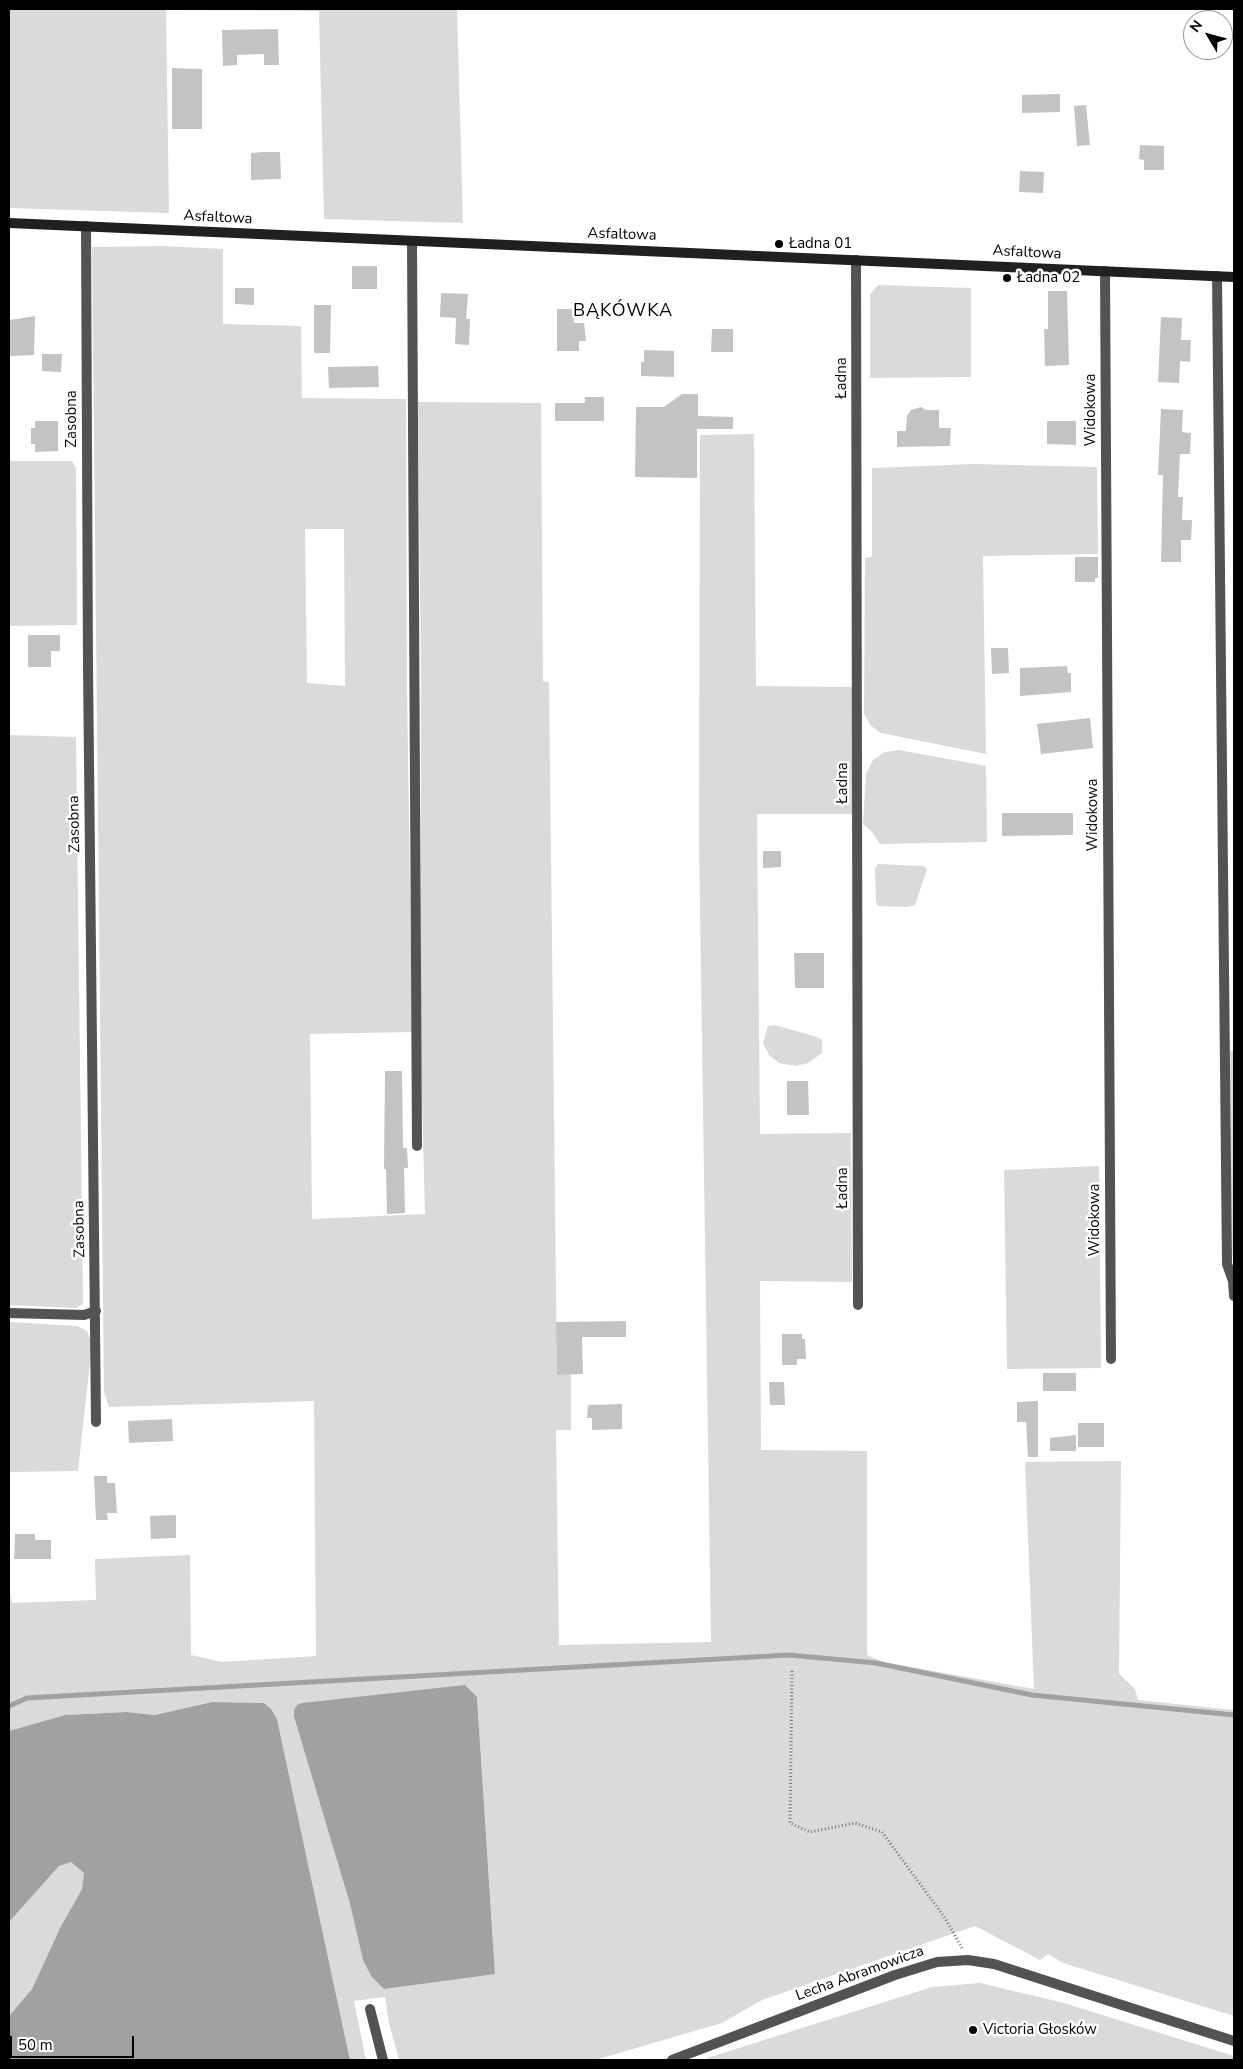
<!DOCTYPE html>
<meta charset="utf-8">
<style>
body{margin:0}
#map{position:relative;width:1243px;height:2069px;overflow:hidden;background:#fff;font-family:"Nunito Sans",sans-serif}
canvas{display:block}
.frame{position:absolute;inset:0;border:10px solid #000;pointer-events:none}
.north{position:absolute;left:1183px;top:10px;width:50px;height:50px;box-sizing:border-box;background:#fff;border:1px solid #999;border-radius:50%;rotate:307deg;font-size:14px;font-weight:700;line-height:20px;text-align:center;color:#000}
.north::after{content:'';display:block;margin:auto;width:18px;height:22px;background:#000;clip-path:polygon(50% 0,100% 100%,50% 72%,0 100%)}
.scale{position:absolute;left:10px;top:2036px;width:124px;height:22px;box-sizing:border-box;border:2px solid #000;border-top:0;padding-left:6px;font-size:15px;line-height:18px;white-space:nowrap;color:#000;-webkit-text-stroke:4px #fff;paint-order:stroke}
</style>
<div id="map">
<canvas width="1243" height="2069"></canvas>
<div class="frame"></div>
<div class="north">N</div>
<div class="scale">50 m</div>
</div>
<script>
const ctx = document.querySelector('canvas').getContext('2d');
ctx.lineJoin = 'round';
function fillPath(path, color) { ctx.fillStyle = color; ctx.fill(path, 'evenodd'); }
const poly = rows => new Path2D(rows.map(r => 'M' + r).join(''));
function strokePath(path, color, width, dash) { ctx.strokeStyle = color; ctx.lineWidth = width; ctx.lineCap = dash ? 'butt' : 'round'; ctx.setLineDash(dash || []); ctx.stroke(path); }
function write(font, color, halo, rows, align = 'center') {
  ctx.font = font + ' "Nunito Sans",sans-serif'; ctx.lineWidth = 5; ctx.setLineDash([]); ctx.textBaseline = 'middle'; ctx.strokeStyle = halo; ctx.fillStyle = color; for (const [text, x, y, turn = 0] of rows) {
    ctx.save(); ctx.translate(x, y); ctx.rotate((+turn || 0) * Math.PI / 180); ctx.textAlign = isNaN(turn) ? turn : align; if (halo) ctx.strokeText(text, 0, 0); ctx.fillText(text, 0, 0); ctx.restore();
  }
}
fillPath(poly([
 [9,9,457,9,463,223,324,219,319,11,166,10,169,213,9,208],
 [163,246,223,249,223,324,301,326,302,398,406,399,407,686,412,1032,310,1034,312,1219,425,1214,421,1060,421,683,418,402,541,403,543,681,549,682,557,1374,571,1375,571,1430,556,1430,559,1645,711,1642,699,841,700,435,754,434,756,686,852,687,852,814,757,814,760,1134,851,1133,852,1282,760,1281,761,1450,867,1451,867,1655,883,1662,1034,1689,1025,1462,1121,1461,1119,1674,1135,1689,1138,1700,1234,1710,1234,2016,1063,1963,1048,1954,1040,1960,975,1926,762,2000,722,2023,595,2060,399,2060,389,2023,385,1997,354,2001,366,2060,350,2060,277,1719,264,1703,212,1702,155,1715,127,1712,65,1715,9,1731,9,1588,12,1603,96,1600,95,1559,190,1555,191,1655,222,1662,316,1656,314,1401,109,1407,104,1392,92,247],
 [305,529,344,529,345,686,307,683],
 [477,1697,495,1973,371,1976,363,1960,350,1904,294,1718,294,1710],
 [878,285,971,288,971,377,870,378,870,294],
 [9,461,72,461,76,468,77,625,9,626],
 [973,464,1097,467,1098,554,983,556,986,754,881,733,871,726,864,714,865,558,872,557,872,468],
 [9,735,76,737,83,1304,76,1308,9,1305],
 [899,750,986,766,987,842,880,844,872,832,863,824,866,774,873,760,885,752],
 [878,864,923,866,927,869,915,905,907,907,878,906,876,902,875,869],
 [775,1025,817,1037,822,1040,822,1053,808,1063,796,1066,779,1063,769,1055,763,1043,768,1026],
 [1230,1051,1234,1051,1234,1259,1232,1254],
 [1099,1166,1101,1368,1007,1369,1004,1170],
 [9,1322,77,1326,87,1331,92,1344,78,1471,9,1472],
 [71,1861,84,1873,82,1889,60,1928,32,1989,9,2016,9,1922,59,1866],
 [980,1983,1064,2003,1234,2056,1234,2060,709,2060,707,2058,932,1987]
]), '#dadada');
fillPath(poly([
 [465,1685,477,1697,495,1974,384,1989,371,1976,363,1960,350,1904,294,1717,294,1710,297,1705,302,1703],
 [212,1702,264,1703,271,1709,277,1719,350,2060,9,2060,9,2016,32,1989,60,1928,82,1889,84,1873,71,1862,59,1866,9,1922,9,1731,65,1715,127,1712,155,1715]
]), '#a1a1a1');
strokePath(poly([
 [9,1706,27,1698,789,1655,876,1663,1032,1695,1234,1715]
]), '#a1a1a1', 5);
fillPath(poly([
 [278,29,279,65,264,65,264,54,237,55,237,65,223,66,222,30],
 [172,68,202,69,202,129,172,129],
 [1060,94,1060,112,1022,113,1022,95],
 [1086,105,1090,145,1077,146,1074,106],
 [1140,145,1164,146,1164,170,1144,170,1144,160,1139,159],
 [264,152,280,152,281,179,251,180,251,153],
 [1020,171,1044,172,1043,193,1019,192],
 [352,266,377,266,377,289,352,289],
 [235,288,254,288,254,305,235,304],
 [1048,291,1067,291,1069,365,1045,366,1044,329,1048,329],
 [441,293,468,294,466,319,470,319,469,345,455,344,456,318,440,317],
 [314,305,331,305,330,353,314,353],
 [557,309,574,309,574,323,584,323,586,341,579,341,579,351,557,351],
 [35,316,34,355,10,356,10,320],
 [1161,317,1182,318,1181,340,1191,340,1190,362,1180,361,1179,383,1158,382],
 [712,329,733,329,733,352,711,352],
 [644,350,674,351,674,377,641,376,641,362,644,362],
 [42,354,62,354,61,372,42,371],
 [378,366,379,387,329,388,328,367],
 [682,394,698,394,698,416,733,417,733,429,697,429,697,478,635,477,636,407,664,407],
 [585,397,604,397,604,421,555,421,555,403,585,403],
 [921,407,926,410,939,410,939,428,951,428,950,446,897,447,897,431,906,431,907,416,911,410],
 [1161,409,1183,410,1182,432,1191,433,1190,454,1180,454,1178,497,1183,497,1182,520,1192,520,1191,540,1181,540,1181,562,1161,562,1163,475,1158,475],
 [35,421,58,421,58,451,35,452,35,444,31,444,31,428,35,428],
 [1047,421,1076,421,1076,445,1047,444],
 [1075,557,1098,557,1098,578,1095,578,1095,582,1075,582],
 [28,635,60,635,60,651,51,651,51,667,28,667],
 [991,648,1008,648,1009,673,992,674],
 [1067,666,1068,673,1071,673,1071,692,1020,696,1020,668],
 [1090,718,1093,748,1041,754,1037,724],
 [1002,813,1073,813,1073,835,1002,836],
 [763,851,781,851,781,867,763,868],
 [794,953,824,953,824,988,795,988],
 [385,1071,402,1071,403,1148,407,1148,408,1168,404,1168,405,1213,387,1214,386,1169,384,1169],
 [787,1081,808,1081,809,1115,787,1115],
 [626,1321,626,1337,582,1337,583,1374,557,1375,556,1322],
 [782,1334,802,1334,802,1339,805,1339,806,1359,797,1359,797,1365,782,1365],
 [1043,1373,1076,1373,1076,1391,1043,1391],
 [769,1382,784,1382,785,1405,770,1405],
 [1038,1401,1038,1457,1028,1457,1026,1422,1017,1422,1017,1402],
 [622,1404,622,1429,592,1430,592,1418,587,1418,588,1405],
 [172,1419,173,1441,129,1443,128,1421],
 [1078,1423,1104,1423,1104,1447,1078,1447],
 [1076,1435,1076,1451,1050,1451,1050,1438],
 [94,1476,107,1476,107,1483,115,1483,117,1513,107,1513,108,1520,96,1520],
 [176,1515,176,1538,151,1539,150,1516],
 [15,1534,35,1534,35,1540,51,1540,51,1559,14,1559]
]), '#c3c3c3');
strokePath(poly([
 [792,1671,790,1823,810,1832,855,1823,882,1832,945,1918,962,1948]
]), '#757575', 3, [1, 2.5]);
strokePath(poly([
 [412,242,417,1146],
 [1217,276,1227,1264,1233,1281,1234,1296],
 [370,2009,383,2060]
]), '#535353', 10);
strokePath(poly([
 [86,226,88,667,96,1422],
 [856,260,858,1305],
 [1105,271,1111,1359],
 [9,1313,84,1315,96,1311],
 [672,2060,895,1975,937,1962,968,1960,994,1964,1234,2041]
]), '#535353', 10);
strokePath(poly([
 [9,223,1234,277]
]), '#202020', 10);
for (const [x, y, r, color] of [
 [779,244,5,"#000"],
 [1007,278,5,"#000"],
 [973,2030,5,"#000"]
]) { const dot = new Path2D(); dot.arc(x, y, r, 0, 2 * Math.PI); ctx.fillStyle = color; ctx.fill(dot); strokePath(dot, '#fff', 2); }
write('15px', '#000', '#fff', [
 ["Asfaltowa",218,218,3],
 ["Asfaltowa",622,235,2],
 ["Asfaltowa",1027,253,3],
 ["Ładna",842,378,-90],
 ["Widokowa",1091,410,-90],
 ["Zasobna",72,419,-90],
 ["Ładna",843,783,-90],
 ["Widokowa",1093,815,-90],
 ["Zasobna",75,824,-91],
 ["Ładna",843,1188,-90],
 ["Widokowa",1095,1220,-90],
 ["Zasobna",80,1229,-91],
 ["Lecha Abramowicza",860,1974,-20]
]);
write('15px', '#000', '#fff', [
 ["Ładna 01",789,244],
 ["Ładna 02",1017,278],
 ["Victoria Głosków",983,2030]
], 'left');
ctx.letterSpacing = '1px';
write('18px', '#000', '#fff', [
 ["BĄKÓWKA",623,312]
]);
ctx.letterSpacing = '0px';
</script>
